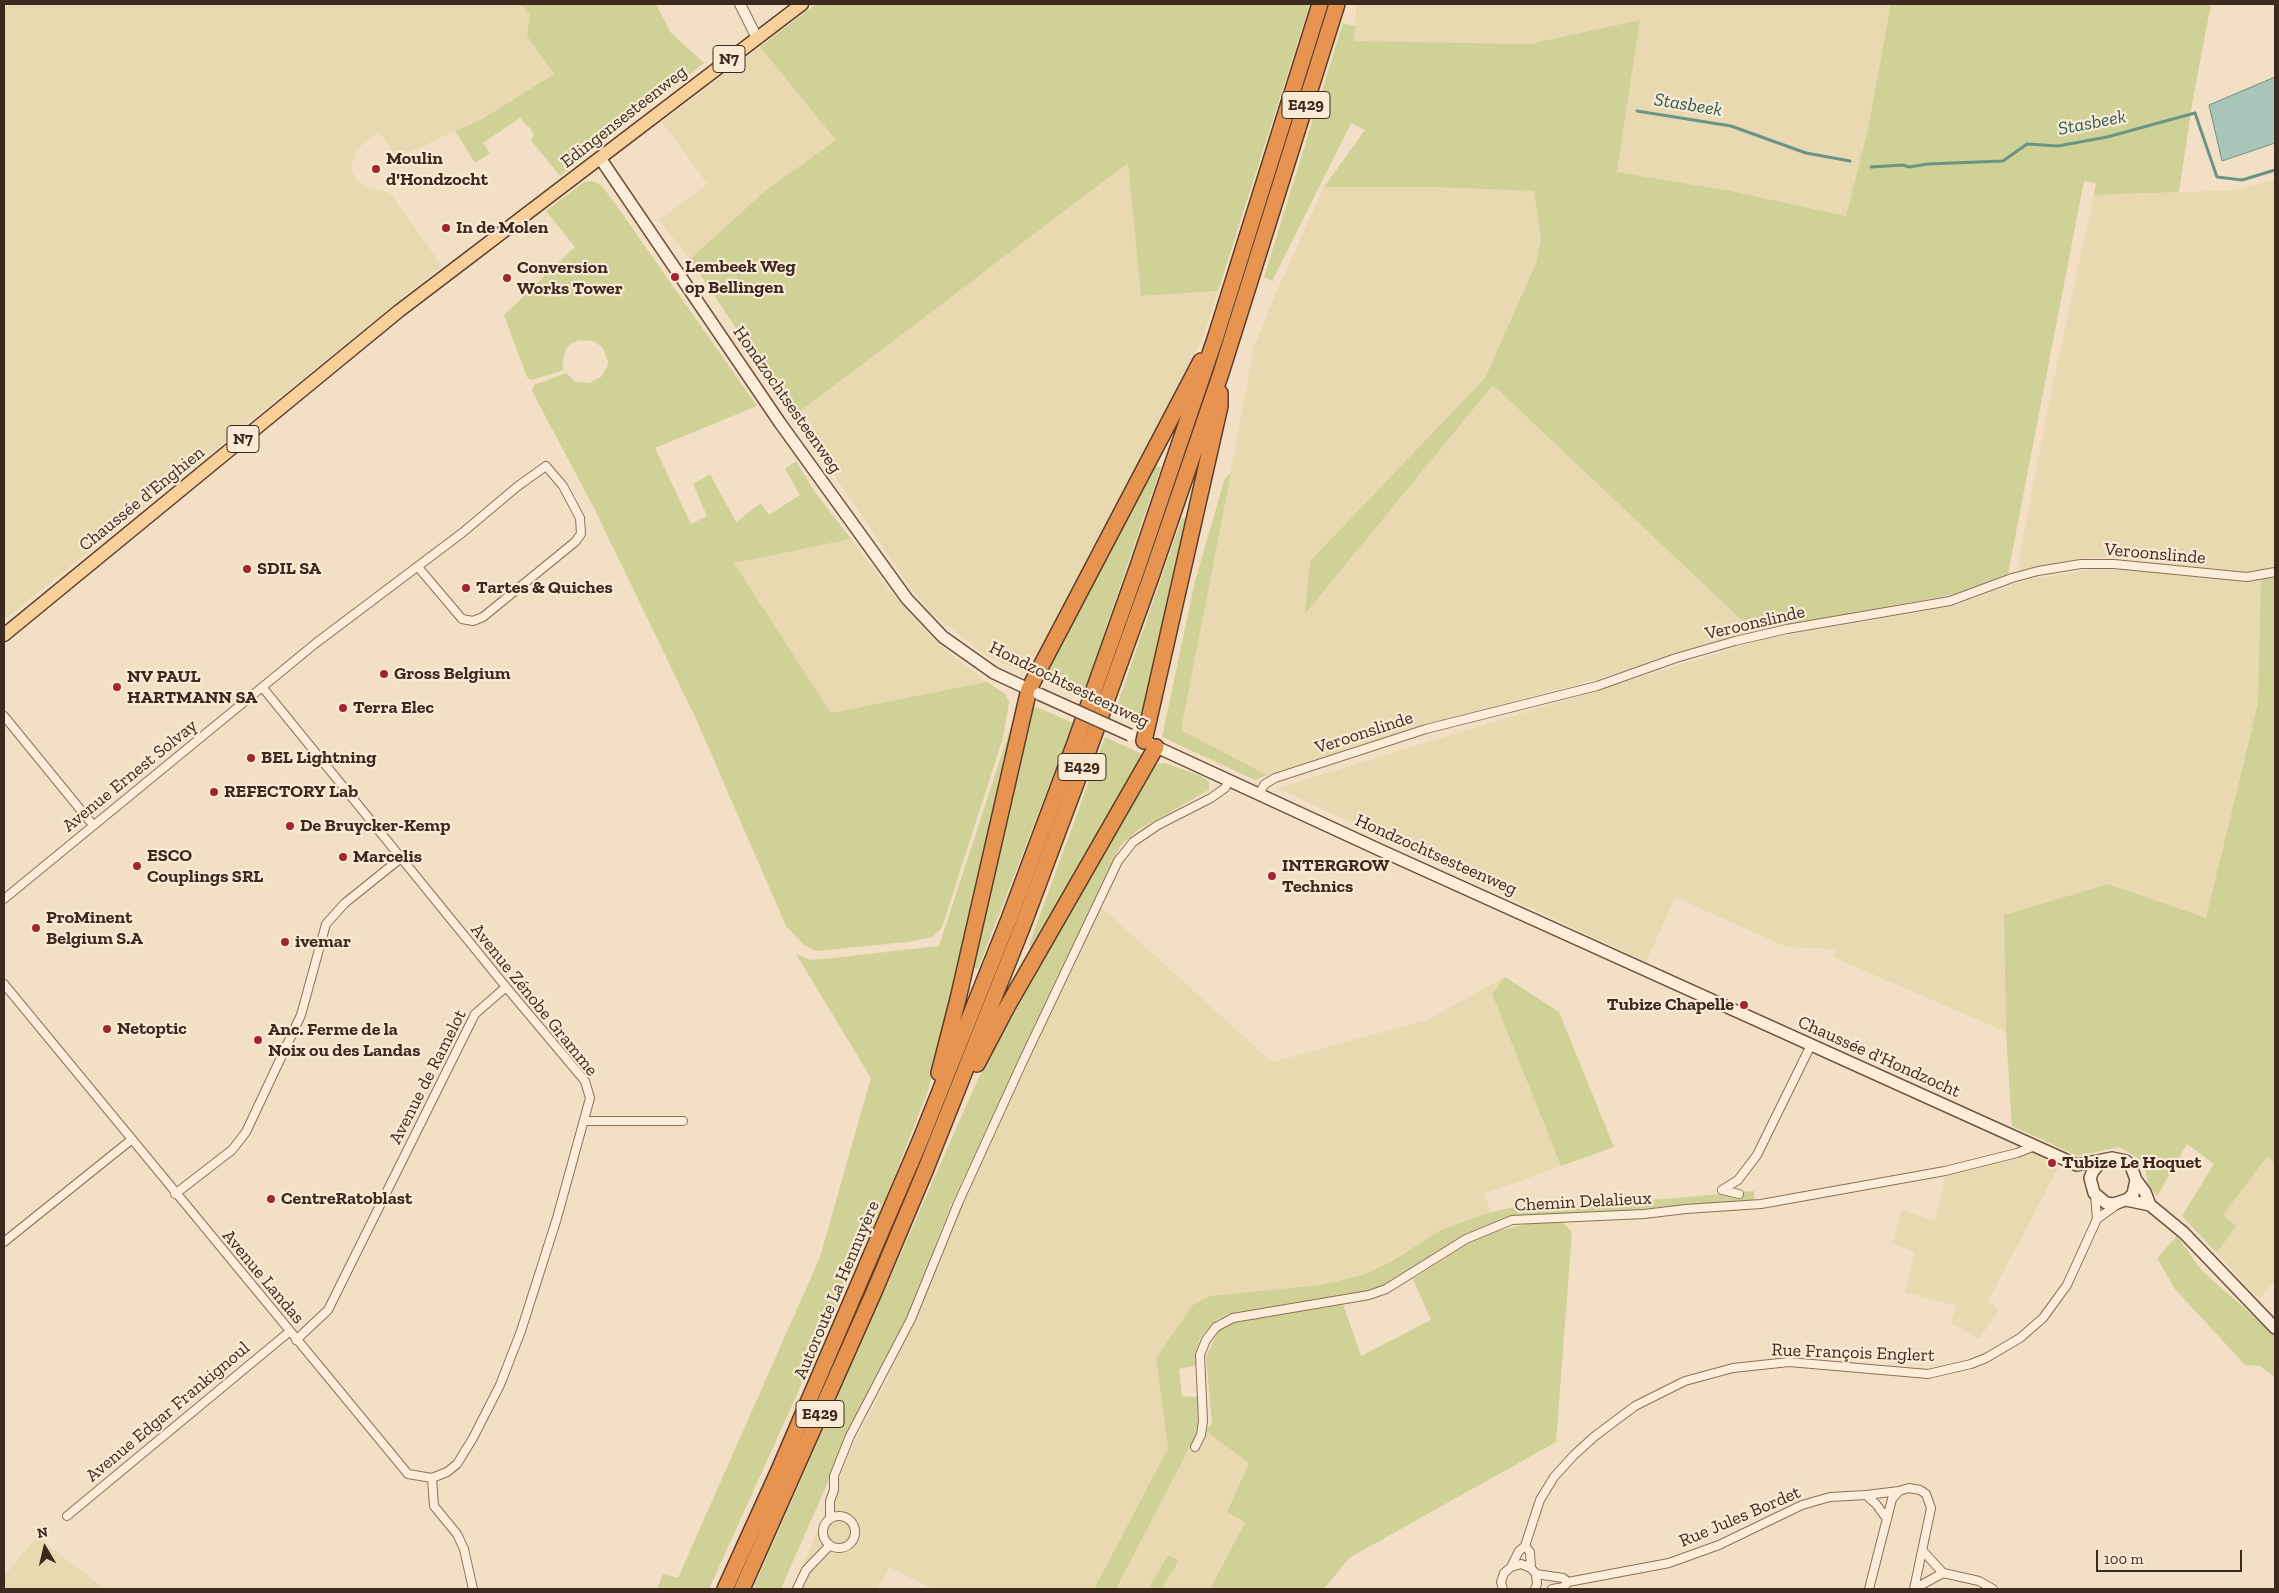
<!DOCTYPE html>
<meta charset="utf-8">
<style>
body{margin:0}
#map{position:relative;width:2279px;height:1593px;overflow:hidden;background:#f2dfc5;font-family:"Zilla Slab",serif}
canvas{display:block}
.frame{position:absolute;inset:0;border:5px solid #3d2a1e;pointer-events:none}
.north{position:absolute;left:20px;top:1523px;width:50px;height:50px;-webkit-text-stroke:4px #f8ead5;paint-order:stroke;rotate:351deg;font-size:14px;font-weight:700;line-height:20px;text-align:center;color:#3d2a1e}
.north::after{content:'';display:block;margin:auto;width:18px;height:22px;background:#3d2a1e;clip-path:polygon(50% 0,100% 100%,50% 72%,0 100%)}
.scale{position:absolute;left:2096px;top:1550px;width:146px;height:22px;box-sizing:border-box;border:2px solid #3d2a1e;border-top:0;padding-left:6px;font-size:15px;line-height:18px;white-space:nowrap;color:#3d2a1e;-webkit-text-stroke:4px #f8ead5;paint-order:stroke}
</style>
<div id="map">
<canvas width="2279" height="1593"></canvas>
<div class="frame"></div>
<div class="north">N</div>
<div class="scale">100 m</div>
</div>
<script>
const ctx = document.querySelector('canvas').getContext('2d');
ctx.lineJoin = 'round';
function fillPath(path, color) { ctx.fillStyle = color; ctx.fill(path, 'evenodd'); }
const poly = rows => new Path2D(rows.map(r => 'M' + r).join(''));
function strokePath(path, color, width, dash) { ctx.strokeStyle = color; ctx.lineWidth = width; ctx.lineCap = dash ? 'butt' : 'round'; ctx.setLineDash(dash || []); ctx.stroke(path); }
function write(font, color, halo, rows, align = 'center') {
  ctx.font = font + ' "Zilla Slab",serif'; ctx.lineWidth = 4.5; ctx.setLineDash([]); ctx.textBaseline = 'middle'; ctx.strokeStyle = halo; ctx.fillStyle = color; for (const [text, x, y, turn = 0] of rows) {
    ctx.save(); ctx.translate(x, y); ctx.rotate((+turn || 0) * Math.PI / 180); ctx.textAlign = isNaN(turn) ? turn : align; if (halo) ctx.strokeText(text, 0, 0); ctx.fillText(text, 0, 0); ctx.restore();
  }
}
fillPath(poly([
 [4,4,520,4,530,15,527,36,554,74,479,120,397,158,379,132,357,149,351,166,356,180,366,187,390,193,442,266,4,620],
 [1357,4,1891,4,1868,128,1846,216,1731,191,1617,172,1640,21,1530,44,1353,41],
 [760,47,837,140,764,192,690,259,659,220,707,184,662,122],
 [1128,163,1141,296,1218,291,1202,340,1027,674,987,656,930,612,905,580,794,416],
 [2275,179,2275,568,2255,573,2239,573,2118,557,2084,558,2017,571,2051,393,2094,195,2239,190],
 [1324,187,1433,187,1534,191,1541,240,1536,263,1485,378,1310,561,1306,613,1493,385,1753,631,1583,683,1424,724,1267,775,1181,730,1254,348,1276,293],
 [851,539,887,587,916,621,942,647,987,682,831,713,733,562],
 [2100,568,2161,571,2241,581,2261,578,2258,703,2206,919,2108,884,2004,915,2006,1032,1833,957,1835,949,1787,947,1675,897,1646,962,1278,788,1761,640,1954,606,2025,580],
 [1100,906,1272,1062,1427,1020,1505,977,1492,994,1561,1166,1484,1194,1491,1212,1441,1230,1392,1261,1363,1275,1320,1285,1210,1296,1156,1358,1168,1447,1094,1589,933,1589,889,1567,877,1589,793,1589,854,1443,887,1380,941,1261,964,1196,1044,1022],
 [2034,1152,2060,1164,1988,1301,1999,1310,1979,1339,1951,1323,1956,1306,1905,1292,1915,1252,1892,1244,1902,1210,1935,1221,1946,1174],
 [2268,1157,2275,1163,2275,1281,2259,1299,2217,1253,2236,1226,2223,1215],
 [1206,1431,1249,1463,1227,1512,1245,1522,1210,1589,1167,1589,1163,1587,1179,1561,1168,1555,1148,1589,1116,1589,1192,1443,1201,1447],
 [37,1537,105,1589,4,1589,4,1576]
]), '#e8d9b1');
fillPath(poly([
 [520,4,656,4,671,33,704,63,560,176,531,140,534,135,530,128,520,118,483,143,490,153,475,163,455,131,480,120,554,74,527,36,530,15],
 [816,4,1310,4,1218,291,1141,296,1128,163,794,416,690,259,764,192,836,140,760,47],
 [1891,4,2211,4,2192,104,2179,192,2094,195,2096,183,2084,181,2008,574,1956,594,1753,631,1493,385,1305,614,1310,561,1485,378,1536,263,1541,240,1534,191,1433,187,1324,187,1365,130,1351,123,1272,281,1264,277,1343,23,1355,26,1354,41,1530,44,1640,20,1617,172,1731,191,1846,216,1868,128],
 [592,181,601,185,614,202,757,406,655,448,691,524,707,516,693,484,710,474,736,522,761,503,769,515,800,495,785,469,796,461,814,491,851,539,734,563,831,713,987,682,1005,694,1009,702,1003,738,942,927,933,937,907,942,817,951,804,945,786,926,696,719,594,508,532,391,534,385,566,373,576,382,589,383,601,377,607,367,608,362,603,348,594,341,579,340,569,345,565,351,562,364,564,370,532,380,527,377,504,315,575,247,546,211,584,182],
 [1153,465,1161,467,1087,683,1081,693,1072,694,1044,678,1045,670],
 [1231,473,1181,730,1267,775,1255,780,1162,737,1195,581,1225,478],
 [1182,518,1188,519,1144,717,1136,724,1114,714],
 [2275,574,2275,1163,2267,1157,2223,1215,2236,1226,2217,1253,2182,1216,2214,1164,2187,1144,2157,1196,2148,1184,2144,1162,2119,1147,2078,1156,2012,1126,2006,1032,2004,915,2108,884,2206,918,2258,703,2261,578],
 [1032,705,1073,723,978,969,971,966],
 [1014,717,1019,718,928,1091,887,1195,709,1589,657,1589,663,1574,678,1578,820,1257,871,1078,796,954,811,960,824,959,939,946],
 [1105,737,1144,755,1034,952,1029,945],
 [1164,763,1199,775,1209,782,1209,790,1138,830,1121,845,951,1205,912,1305,845,1443,781,1589,753,1589,978,1079,1152,765],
 [1505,977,1559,1012,1614,1147,1561,1166,1492,994],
 [1754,1191,1754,1201,1495,1223,1386,1286,1375,1290,1339,1298,1227,1315,1216,1320,1201,1337,1197,1347,1197,1365,1179,1369,1182,1396,1200,1397,1201,1421,1194,1439,1116,1589,1094,1589,1168,1448,1156,1358,1193,1305,1210,1296,1320,1285,1363,1275,1392,1261,1441,1230,1491,1212,1559,1198,1562,1206,1595,1205],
 [1535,1222,1564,1223,1572,1232,1556,1442,1349,1558,1324,1589,1210,1589,1245,1522,1227,1512,1249,1463,1206,1431,1212,1423,1206,1357,1218,1331,1242,1318,1343,1304,1361,1356,1431,1320,1413,1279,1482,1235],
 [2177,1236,2202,1271,2275,1335,2275,1377,2260,1366,2245,1365,2175,1289,2157,1258],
 [1168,1555,1179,1561,1163,1586,1167,1589,1148,1589]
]), '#d0d197');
const water = poly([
 [2275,77,2275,143,2222,161,2209,105,2275,77]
]);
fillPath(water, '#a7c5b9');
strokePath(water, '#6c9486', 1);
strokePath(poly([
 [1637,111,1731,126,1806,153,1850,161],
 [1871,167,1903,165,1909,167,1928,164,2003,161,2027,144,2058,146,2107,137,2195,113,2217,177,2242,180,2275,170]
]), '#6c9486', 3);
const minor = poly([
 [4,716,93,825],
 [1258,795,1265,784,1275,778,1426,729,1597,686,1676,658,1735,641,1787,629,1950,601,2012,578,2038,571,2081,564,2114,564,2247,577,2275,572],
 [4,899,316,643,462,533,518,486,546,466,563,486,580,518,581,534,575,542,483,617,473,621,462,619,418,567],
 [4,984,408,1474,432,1478,447,1472,457,1464,473,1438,500,1385,521,1331,557,1218,590,1098,585,1081,506,987,263,688],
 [586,1121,683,1121],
 [1722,1190,1738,1180,1757,1155,1811,1045],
 [1722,1190,1739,1194],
 [175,1194,232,1150,246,1132,301,1015,326,924,345,903,401,858],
 [2095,1195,2097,1219,2118,1204],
 [4,1242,131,1140],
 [296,1340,328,1310,475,1014,506,987],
 [1195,1447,1201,1435,1203,1421,1200,1355,1206,1340,1216,1327,1233,1318,1369,1295,1386,1289,1466,1239,1512,1220,1644,1214,1686,1209,1761,1204,1945,1171,2017,1153,2035,1146],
 [432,1478,434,1506,457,1534,464,1549,473,1589],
 [67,1516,289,1332],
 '823 1532a16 16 0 1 1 32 0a16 16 0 1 1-32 0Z',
 [830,1519,830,1501,834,1490,834,1476,850,1436,911,1319,959,1201,1023,1061,1118,861,1133,842,1158,825,1211,798,1225,788,1229,781],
 [1887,1519,1876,1504,1866,1495,1899,1491],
 [1525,1546,1540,1500,1554,1477,1574,1455,1595,1436,1635,1406,1685,1381,1733,1368,1789,1362,1928,1374,1971,1364,1986,1358,2020,1338,2043,1318,2067,1285,2097,1219],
 [1511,1567,1519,1551,1525,1546,1530,1552,1531,1568],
 [1943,1573,1979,1581,1993,1589],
 [1536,1574,1563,1578,1568,1582,1564,1587,1552,1589],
 [1568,1582,1669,1563,1719,1545,1802,1505,1830,1497,1866,1495],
 [797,1589,806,1570,830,1545],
 [1503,1589,1501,1582,1504,1573,1511,1567,1521,1564,1531,1568,1536,1574,1537,1584,1535,1589],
 [1869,1589,1892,1499,1899,1491,1909,1488,1920,1490,1926,1494,1931,1508,1914,1589],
 [1914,1589,1943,1573,1923,1551]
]);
const tertiary = poly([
 [740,4,757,38]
]);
const secondary = poly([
 [600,158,780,423,907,599,943,637,994,673,1035,692],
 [1150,744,1382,851,2077,1165],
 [2077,1165,2112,1158,2126,1161,2131,1166,2136,1180,2133,1194,2128,1199,2114,1204,2106,1203,2094,1193,2090,1178,2093,1171,2102,1161],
 [2136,1180,2145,1192,2150,1205],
 [2126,1200,2150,1205,2184,1233,2275,1328]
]);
const primary = poly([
 [4,635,399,311,802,4]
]);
const motorway = poly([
 [1144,741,1220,406,1220,393],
 [977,1064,1007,1007,1156,747],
 [939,1073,958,999,1029,689,1201,361],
 [725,1589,779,1470,920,1141,1009,919,1075,743,1138,566,1216,336,1320,4],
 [742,1589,874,1292,925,1171,1023,925,1090,746,1152,574,1221,373,1337,4]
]);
strokePath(minor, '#8e7059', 10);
strokePath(tertiary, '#8e7059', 12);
strokePath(secondary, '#70513c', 14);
strokePath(primary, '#5c3e2d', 15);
strokePath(motorway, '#5c3e2d', 18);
strokePath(minor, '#fbedd9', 8);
strokePath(tertiary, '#fbedd9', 10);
strokePath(secondary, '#fbedd9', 11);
strokePath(primary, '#f7d09a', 12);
strokePath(motorway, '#e69450', 15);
const secondaryBridge = poly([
 [1039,694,1130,735]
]);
strokePath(secondaryBridge, '#70513c', 14, []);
strokePath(secondaryBridge, '#fbedd9', 11);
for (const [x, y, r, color] of [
 [376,169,5,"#a22433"],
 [446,228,5,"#a22433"],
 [675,277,5,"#a22433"],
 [507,278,5,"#a22433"],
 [247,569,5,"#a22433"],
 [466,588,5,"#a22433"],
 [384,674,5,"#a22433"],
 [117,687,5,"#a22433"],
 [343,708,5,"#a22433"],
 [251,758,5,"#a22433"],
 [214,792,5,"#a22433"],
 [290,826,5,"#a22433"],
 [343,857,5,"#a22433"],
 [137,866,5,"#a22433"],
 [1272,876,5,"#a22433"],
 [36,928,5,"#a22433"],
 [285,942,5,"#a22433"],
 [1744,1005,5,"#a22433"],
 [107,1029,5,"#a22433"],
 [258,1040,5,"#a22433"],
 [2052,1163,5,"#a22433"],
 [271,1199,5,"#a22433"]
]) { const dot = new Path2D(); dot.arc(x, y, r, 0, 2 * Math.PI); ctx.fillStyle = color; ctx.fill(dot); strokePath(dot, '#f8ead5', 2); }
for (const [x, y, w] of [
 [729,59,32],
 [1306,105,48],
 [243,439,32],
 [1082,767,48],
 [820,1414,48]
]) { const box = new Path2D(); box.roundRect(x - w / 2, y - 13.5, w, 27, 4); ctx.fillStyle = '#f8ead5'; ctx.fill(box); strokePath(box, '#3d2a1e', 1); }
write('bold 16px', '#3d2a1e', null, [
 ["N7",729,59],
 ["E429",1306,105],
 ["N7",243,439],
 ["E429",1082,767],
 ["E429",820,1414]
]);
write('18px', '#3d2a1e', '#f8ead5', [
 ["Edingensesteenweg",624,117,-38],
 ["Hondzochtsesteenweg",787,400,55],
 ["Chaussée d'Enghien",142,499,-39],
 ["Veroonslinde",2155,554,5],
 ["Veroonslinde",1755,623,-13],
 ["Hondzochtsesteenweg",1069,685,26],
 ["Veroonslinde",1364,733,-18],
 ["Avenue Ernest Solvay",130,776,-39],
 ["Hondzochtsesteenweg",1436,855,24],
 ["Avenue Zénobe Gramme",534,1000,51],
 ["Chaussée d'Hondzocht",1879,1057,24],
 ["Avenue de Ramelot",428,1077,-63],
 ["Chemin Delalieux",1583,1202,-3],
 ["Avenue Landas",263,1277,50],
 ["Autoroute La Hennuyère",837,1290,-67],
 ["Rue François Englert",1853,1353,2],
 ["Avenue Edgar Frankignoul",168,1412,-40],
 ["Rue Jules Bordet",1740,1517,-23]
]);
write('bold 18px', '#3d2a1e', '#f8ead5', [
 ["Moulin",386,159],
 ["d'Hondzocht",386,180],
 ["In de Molen",456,228],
 ["Lembeek Weg",685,267],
 ["op Bellingen",685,288],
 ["Conversion",517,268],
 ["Works Tower",517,289],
 ["SDIL SA",257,569],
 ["Tartes & Quiches",476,588],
 ["Gross Belgium",394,674],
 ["NV PAUL",127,677],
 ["HARTMANN SA",127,698],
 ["Terra Elec",353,708],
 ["BEL Lightning",261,758],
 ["REFECTORY Lab",224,792],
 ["De Bruycker-Kemp",300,826],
 ["ESCO",147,856],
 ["Couplings SRL",147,877],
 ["Marcelis",353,857],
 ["INTERGROW",1282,866],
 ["Technics",1282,887],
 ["ProMinent",46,918],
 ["Belgium S.A",46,939],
 ["ivemar",295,942],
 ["Tubize Chapelle",1734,1005,"right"],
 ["Netoptic",117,1029],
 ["Anc. Ferme de la",268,1030],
 ["Noix ou des Landas",268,1051],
 ["Tubize Le Hoquet",2062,1163],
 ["CentreRatoblast",281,1199]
], 'left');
write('italic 19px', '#2c5e56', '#f8ead5', [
 ["Stasbeek",1688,105,9],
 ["Stasbeek",2092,123,-11]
]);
</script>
